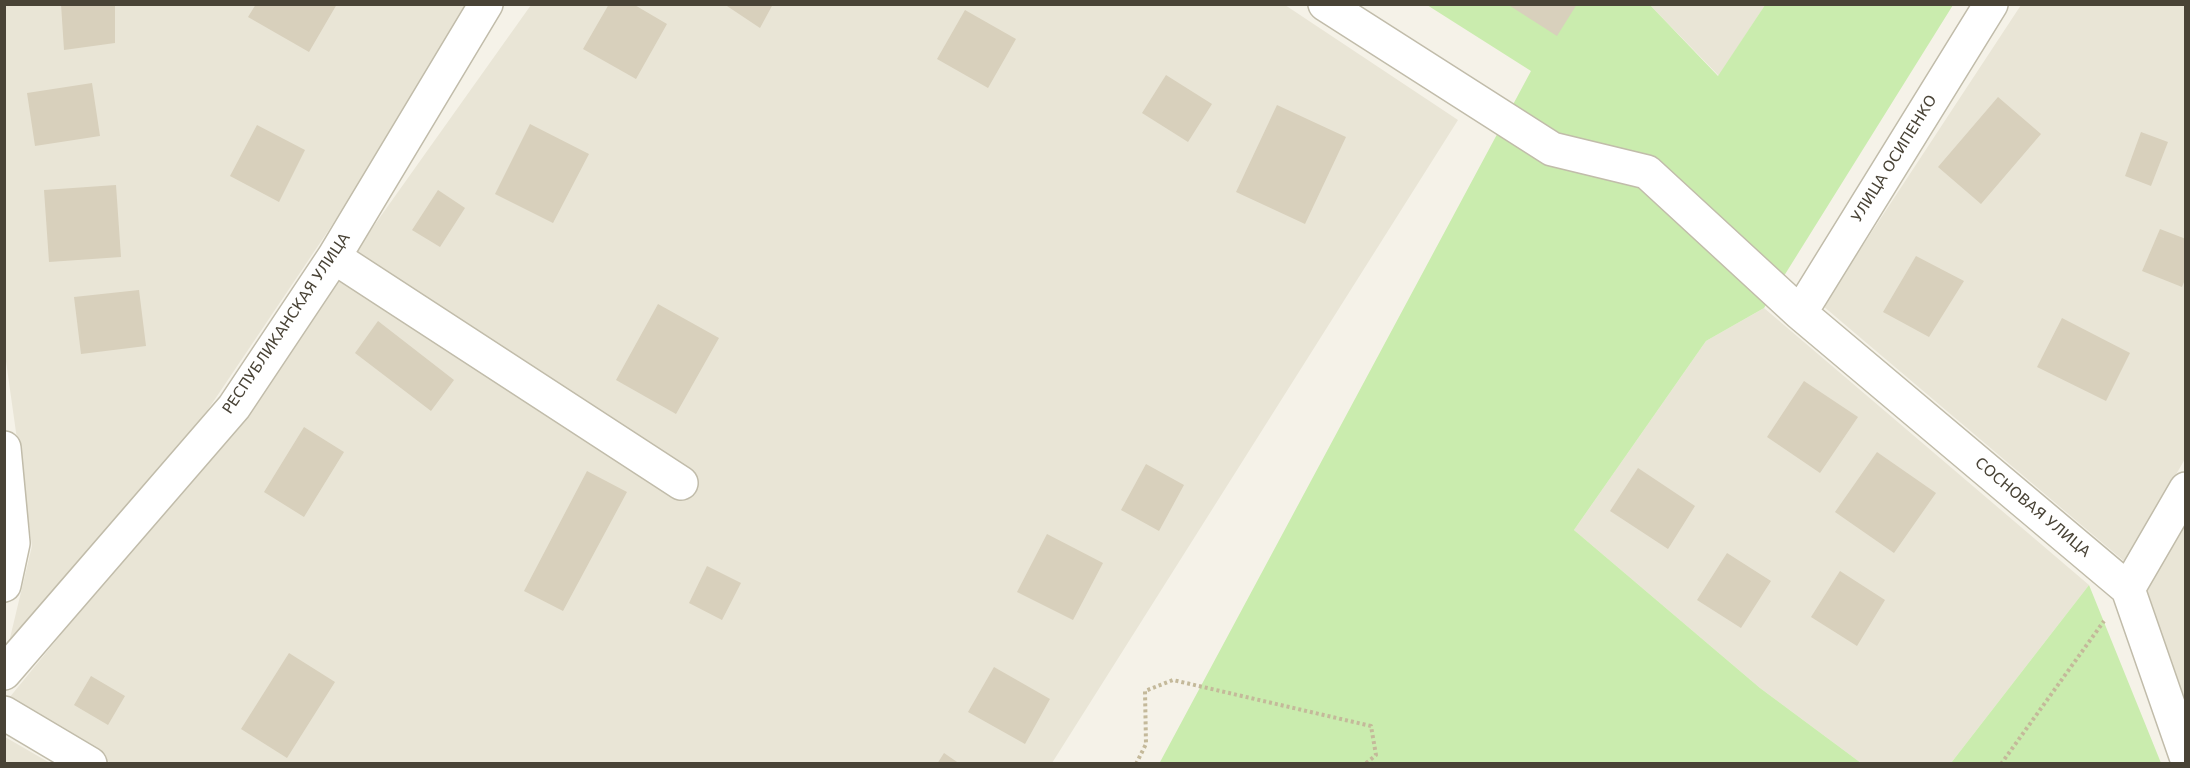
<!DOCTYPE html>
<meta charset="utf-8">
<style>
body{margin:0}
#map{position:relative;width:2190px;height:768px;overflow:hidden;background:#f5f2e8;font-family:"DejaVu Sans",sans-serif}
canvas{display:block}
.frame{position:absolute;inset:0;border:6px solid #494336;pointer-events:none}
</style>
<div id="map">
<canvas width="2190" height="768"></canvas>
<div class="frame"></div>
</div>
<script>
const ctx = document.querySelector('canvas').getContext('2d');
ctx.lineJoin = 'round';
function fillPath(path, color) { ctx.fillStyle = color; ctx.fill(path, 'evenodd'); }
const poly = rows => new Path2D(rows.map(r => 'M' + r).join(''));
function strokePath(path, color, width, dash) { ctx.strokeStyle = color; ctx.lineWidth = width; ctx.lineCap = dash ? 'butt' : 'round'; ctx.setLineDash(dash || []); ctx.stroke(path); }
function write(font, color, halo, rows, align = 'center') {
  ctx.font = font + ' "DejaVu Sans",sans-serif'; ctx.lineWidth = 5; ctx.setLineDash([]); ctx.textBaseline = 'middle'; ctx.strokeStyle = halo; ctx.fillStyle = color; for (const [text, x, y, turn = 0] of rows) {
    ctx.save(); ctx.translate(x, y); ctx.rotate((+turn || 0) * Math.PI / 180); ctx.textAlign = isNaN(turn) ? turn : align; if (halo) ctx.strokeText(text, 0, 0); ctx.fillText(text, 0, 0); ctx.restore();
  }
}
fillPath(poly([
 [5,5,480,5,207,411,5,659,32,546,4,347],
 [531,5,1285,5,1458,120,1052,763,111,763,5,703,235,421],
 [1650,5,1765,5,1719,76],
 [2021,5,2185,5,2185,459,2125,562,1823,306],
 [1764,308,2089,585,1951,763,1861,763,1760,688,1574,530,1706,341],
 [2185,511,2185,724,2140,589],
 [5,737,50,763,5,763]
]), '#e9e5d6');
fillPath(poly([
 [1427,5,1650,5,1718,76,1765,5,1953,5,1764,308,1706,341,1574,530,1760,688,1861,763,1159,764,1531,71],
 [2089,585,2161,763,1951,763]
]), '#caecae');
fillPath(poly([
 [61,4,115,4,115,43,64,50],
 [256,4,337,4,309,52,248,17],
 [609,4,633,4,667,24,636,79,583,49],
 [724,4,773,4,760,28],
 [1507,4,1577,4,1557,36],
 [965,10,1016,39,988,88,937,59],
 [1166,75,1212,104,1188,142,1142,113],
 [92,83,100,136,35,146,27,93],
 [1998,97,2041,134,1981,204,1938,167],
 [1277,105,1346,137,1305,224,1236,192],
 [530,124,589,154,553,223,495,194],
 [257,125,305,150,279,202,230,176],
 [2141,132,2168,142,2151,186,2125,176],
 [116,185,121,257,49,262,44,190],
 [438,190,465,208,440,247,412,230],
 [2160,229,2186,239,2186,277,2182,287,2142,271],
 [1916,256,1964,281,1929,337,1883,312],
 [139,290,146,346,81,354,74,297],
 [658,304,719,338,676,414,616,380],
 [2062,318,2130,353,2106,401,2037,367],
 [378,321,454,380,431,411,355,353],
 [1804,381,1858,417,1820,473,1767,437],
 [304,427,344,452,304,517,264,492],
 [1877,452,1936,493,1894,553,1835,512],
 [1146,464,1184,485,1159,531,1121,510],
 [1638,468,1695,506,1668,549,1610,511],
 [587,471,627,492,563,611,524,591],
 [1047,534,1103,563,1073,620,1017,592],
 [1727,553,1771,581,1741,628,1697,600],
 [707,566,741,583,722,620,689,603],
 [1840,571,1885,600,1857,646,1811,617],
 [289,653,335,682,287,758,241,729],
 [994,667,1050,699,1025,744,968,712],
 [91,676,125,696,108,725,74,705],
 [944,753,960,764,937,764]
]), '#d8d0bc');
const minor = poly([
 [1325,4,1552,149,1647,172,1800,313,2128,589,2186,756],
 [334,257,681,483],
 [1800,313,1991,4],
 [4,448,13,543,4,585],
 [2128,589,2186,489],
 [4,673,234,407,334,257,486,4],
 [4,713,90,764]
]);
strokePath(minor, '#c1bcaa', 36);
strokePath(poly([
 [1136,764,1146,744,1145,691,1173,680,1371,726,1376,755,1365,764],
 [2001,764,2104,621]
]), '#c4b99a', 4, [3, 3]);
strokePath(minor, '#fff', 33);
write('15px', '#494336', '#fff', [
 ["УЛИЦА ОСИПЕНКО",1895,159,-58],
 ["РЕСПУБЛИКАНСКАЯ УЛИЦА",287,324,-56],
 ["СОСНОВАЯ УЛИЦА",2032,508,40]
]);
</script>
